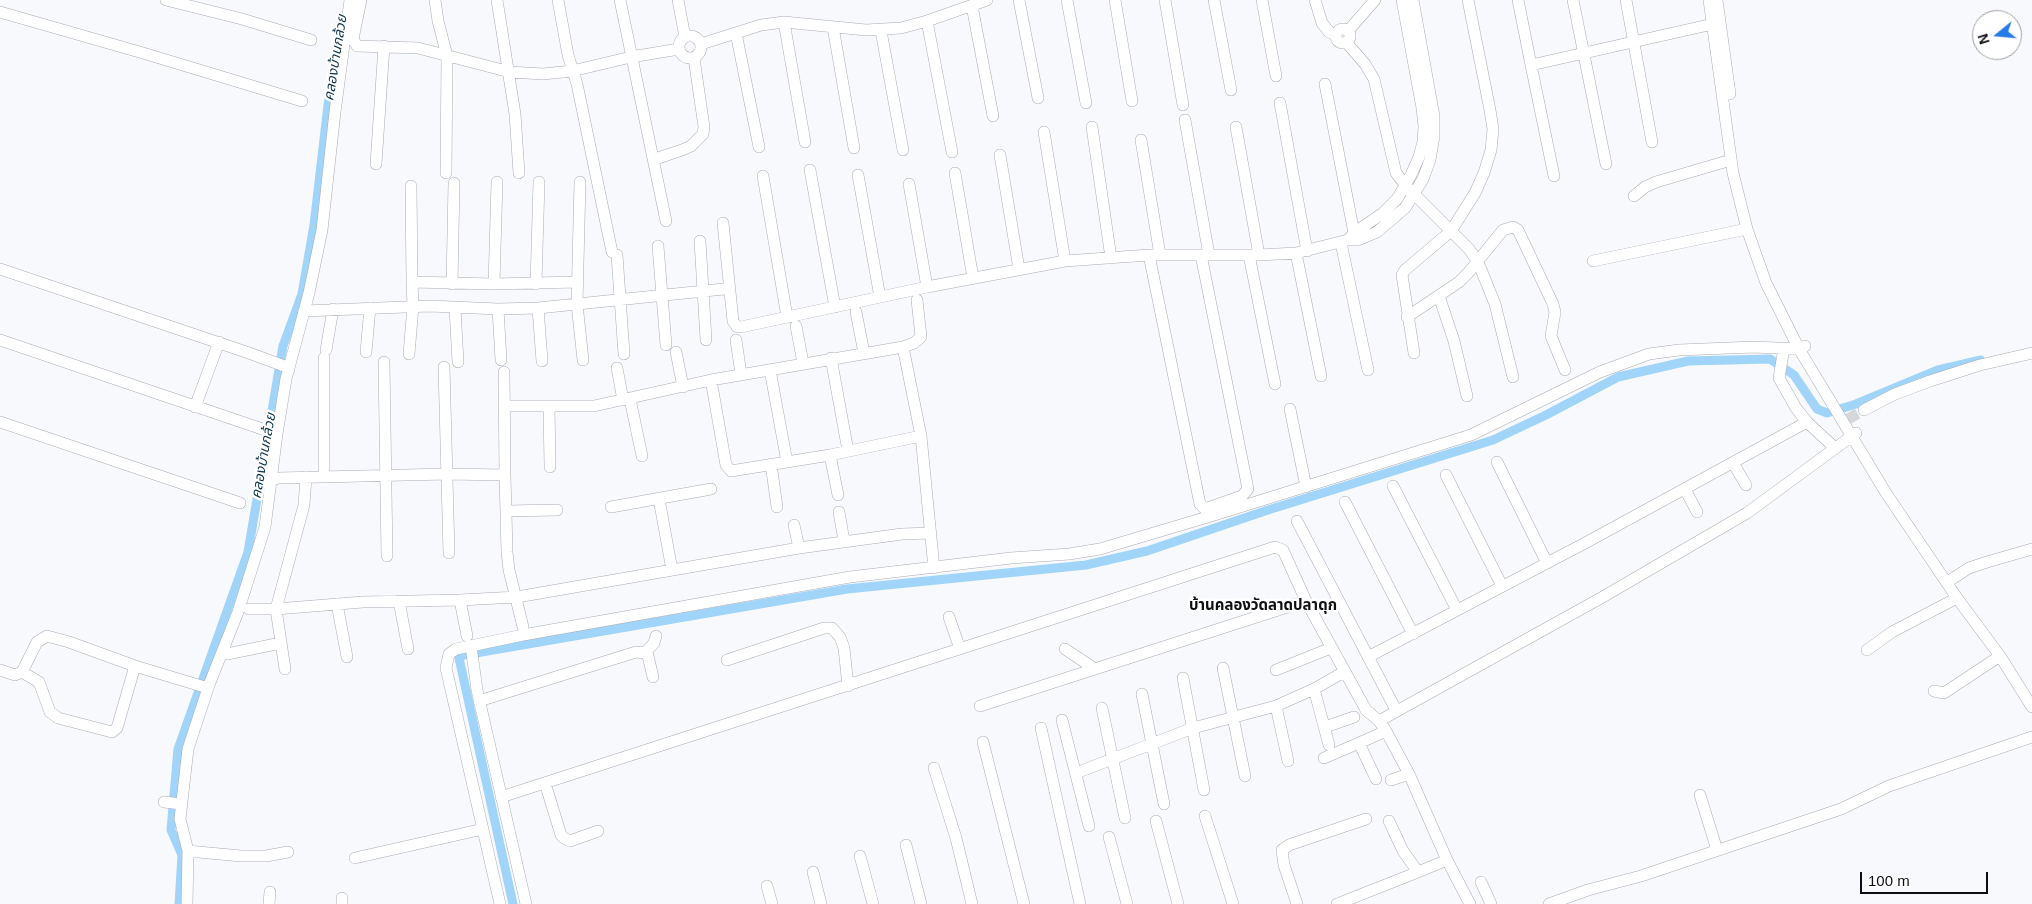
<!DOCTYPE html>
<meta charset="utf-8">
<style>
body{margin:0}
#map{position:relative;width:2032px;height:904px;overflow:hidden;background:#f8f9fd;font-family:Helvetica,sans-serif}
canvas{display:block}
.north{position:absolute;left:1972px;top:10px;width:50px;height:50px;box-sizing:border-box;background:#fff;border:1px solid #9f9fa1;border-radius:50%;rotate:253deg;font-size:14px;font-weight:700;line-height:20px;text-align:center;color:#0e0f13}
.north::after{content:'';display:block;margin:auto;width:18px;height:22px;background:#257ce6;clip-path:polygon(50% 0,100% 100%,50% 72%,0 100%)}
.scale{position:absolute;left:1860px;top:872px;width:128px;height:22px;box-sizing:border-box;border:2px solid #0e0f13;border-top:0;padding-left:6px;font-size:15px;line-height:18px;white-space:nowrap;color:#0e0f13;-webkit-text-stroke:4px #fff;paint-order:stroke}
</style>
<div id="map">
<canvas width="2032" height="904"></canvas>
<div class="north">N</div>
<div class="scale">100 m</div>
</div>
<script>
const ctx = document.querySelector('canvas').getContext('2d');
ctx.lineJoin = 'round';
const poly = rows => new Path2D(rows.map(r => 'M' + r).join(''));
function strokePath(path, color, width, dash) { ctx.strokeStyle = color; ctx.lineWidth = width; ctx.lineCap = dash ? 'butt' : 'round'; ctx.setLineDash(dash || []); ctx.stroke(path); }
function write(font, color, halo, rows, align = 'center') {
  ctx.font = font + ' Helvetica,"Noto Sans Thai",sans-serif'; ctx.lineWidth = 5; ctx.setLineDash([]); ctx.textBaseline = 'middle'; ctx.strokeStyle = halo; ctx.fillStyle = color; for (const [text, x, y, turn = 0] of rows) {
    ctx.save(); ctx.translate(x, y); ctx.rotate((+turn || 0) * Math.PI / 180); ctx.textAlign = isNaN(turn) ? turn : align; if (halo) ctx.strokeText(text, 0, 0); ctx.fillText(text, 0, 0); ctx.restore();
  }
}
strokePath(poly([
 [179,904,182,855,171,830,178,749,248,552,283,346,302,294,314,225,328,105,343,16],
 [513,904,459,658,464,655,847,589,1086,565,1147,551,1268,510,1493,440,1546,415,1618,377,1688,361,1770,359,1794,375,1817,409,1827,413,1856,404,1938,370,1981,360]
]), '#a0d4f9', 9);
strokePath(poly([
 [1848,419,1864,410]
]), '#d5d6da', 11, [11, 5.5]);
const minor = poly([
 [166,0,242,19,311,40],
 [361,0,353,39,357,46,418,48,510,72,543,74,572,71,631,57,679,49],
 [435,0,438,21,447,56,446,173],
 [497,0,515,114,519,173],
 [558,0,568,55,577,84,612,252],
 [620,0,666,221],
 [678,0,685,37],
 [1019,0,1038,98],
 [1067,0,1086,103],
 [1115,0,1132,101],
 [1165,0,1183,105],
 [1214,0,1231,90],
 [1262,0,1276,76],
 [1315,0,1322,23,1329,32,1335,35],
 [1518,0,1531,65,1713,24],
 [1573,0,1606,164],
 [1626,0,1652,142],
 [1709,0,1733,173,1747,229,1766,283,1799,349,1886,493,1957,598,2000,656,2032,707],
 [1717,0,1730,94],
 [972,6,993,116],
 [0,12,143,53,302,101],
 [927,21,952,152],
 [784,22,805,142],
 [833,27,854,148],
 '1336 36a7 7 0 1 1 14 0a7 7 0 1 1-14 0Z',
 [881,31,903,150],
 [1348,31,1375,0],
 [736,33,759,147],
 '679 47a11 11 0 1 1 22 0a11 11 0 1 1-22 0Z',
 [1346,42,1365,64,1374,79,1396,173,1406,186,1469,249,1478,262,1495,304,1513,377],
 [701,44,761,25,784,22,866,30,901,28,927,21,987,0],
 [1531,65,1554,176],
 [1325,84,1354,233,1357,239],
 [1280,103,1307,251],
 [1185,120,1209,255],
 [1092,127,1111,258],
 [1236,127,1259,255],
 [1044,132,1065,261],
 [1141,140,1160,255],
 [1000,155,1019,269],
 [655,159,682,150,691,146,703,134,704,127,694,58],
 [376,164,384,46],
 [810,170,835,307],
 [955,173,973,278],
 [858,175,880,297],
 [763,176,787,317],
 [580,182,577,304,583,360],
 [909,184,927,287],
 [411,186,412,282],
 [1634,196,1645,187,1656,182,1731,160],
 [723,223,733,321,737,327,741,327,927,287,1065,261,1149,255,1259,255,1296,253,1348,240,1358,240,1377,232,1405,208,1423,179,1430,160,1434,136,1434,116,1413,0],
 [1348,240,1354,233,1383,213,1397,199,1411,175,1419,157,1423,142,1424,126,1422,108,1402,0],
 [700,241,706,340],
 [1341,243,1368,370],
 [658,246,666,345],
 [1296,253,1321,376],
 [617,255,624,354],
 [1149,255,1200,504,1205,509,1242,496,1248,489,1201,255],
 [1249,255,1275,384],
 [1593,261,1747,229],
 [0,269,249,353,287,367,289,370],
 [452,284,454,183],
 [494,284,497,182],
 [536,284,539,182],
 [1439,296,1454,341,1467,396],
 [455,308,458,362],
 [538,308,542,361],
 [498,309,501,360],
 [304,311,430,306,498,309,538,308,724,289],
 [856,312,864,353],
 [1407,317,1459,282,1468,273,1503,230,1513,227,1518,230,1553,304,1555,312,1551,336,1565,370],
 [796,326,803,363],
 [0,340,277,434],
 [736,340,741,374],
 [903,347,921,436,934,568],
 [326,350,333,309],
 [366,352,370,308],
 [676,352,683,387],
 [1414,353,1402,275,1405,270,1451,231,1475,193,1484,173,1491,150,1493,129,1490,110,1468,0],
 [409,354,413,306,412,282,494,284,577,282],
 [324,358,324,477],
 [831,358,848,451],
 [384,362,387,556],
 [444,367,449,553],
 [617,368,623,400],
 [770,370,787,462],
 [504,372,505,475,507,552,509,570,523,627],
 [711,380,726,465,731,471,830,455,921,436],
 [630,399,642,456],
 [504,406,594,406,711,380,903,347,914,343,921,337,917,300],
 [549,406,550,467],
 [195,407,219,342],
 [1290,409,1306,487],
 [1864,410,1895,394,1930,381,1980,365,2032,353],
 [0,422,240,503],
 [1807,422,1835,448],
 [830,455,838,495],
 [1497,462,1547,563],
 [1733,463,1746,485],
 [771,464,777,507],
 [1446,475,1502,586],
 [271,480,279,478,447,474,505,475],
 [1393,486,1457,610],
 [1685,489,1697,512],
 [659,499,672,570],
 [1345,502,1413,634],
 [611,507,711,489],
 [507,511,557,510],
 [839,512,844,541],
 [1297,521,1396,710],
 [794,525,799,548],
 [1952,579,1969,568,1987,562,2032,549],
 [460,600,467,636],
 [399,601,408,649],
 [337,604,347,657],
 [249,609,276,609,363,602,460,600,517,597,799,548,902,534,931,533],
 [949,617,960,649],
 [471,646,477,690,526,904],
 [1065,649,1095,669],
 [1867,650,1892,632,1957,598],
 [645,653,654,643,656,636],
 [227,654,281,643],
 [1368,657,1587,542,1807,422,1796,408,1779,378,1784,348],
 [727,660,824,628,832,628,840,637,844,648,848,686],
 [1223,668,1245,776],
 [285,669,276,609,304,505,306,477],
 [0,670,15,675,22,672,37,642,47,636,69,642,135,666,208,688],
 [1276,670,1331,648],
 [22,672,39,682,50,712,58,718,112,732,117,728,135,666],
 [1183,678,1204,790],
 [1314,689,1329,745],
 [1934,691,1944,693,2000,656],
 [1142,694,1164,804],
 [479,701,636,652,645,653,648,656,653,677],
 [980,706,1306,601],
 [1276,706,1288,761],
 [1102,708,1125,818],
 [1062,720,1089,826],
 [1379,721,1601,598,1747,513,1856,433],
 [1325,727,1354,717],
 [1041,728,1080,904],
 [983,742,1024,904],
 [1324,758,1359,743],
 [934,768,956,838,972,904],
 [1076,773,1193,728,1276,706,1314,689,1344,672],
 [1376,779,1359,743,1386,731],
 [1391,780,1409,774],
 [545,783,561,835,564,838,570,841,598,831],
 [1700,795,1717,850],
 [501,797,1275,547,1283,550,1306,601,1360,699,1366,710,1379,721,1386,731,1409,774,1447,860,1470,904],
 [164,802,182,804],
 [1205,816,1233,904],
 [1156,821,1178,904],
 [1389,821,1403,851,1418,872,1447,860],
 [1109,837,1127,904],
 [906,845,921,904],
 [188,851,241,856,266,856,288,852],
 [860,856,873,904],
 [355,858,483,829],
 [813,872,821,904],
 [1481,882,1491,904],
 [767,886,772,904],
 [342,898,342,904],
 [187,904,188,851,180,819,188,749,209,685,238,612,265,527,277,434,286,379,309,293,322,230,335,112,350,0],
 [269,904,270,892],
 [500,904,446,668,449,654,456,649,523,635,850,577,1011,558,1069,554,1100,549,1211,516,1471,435,1600,372,1649,354,1679,350,1754,347,1799,349,1805,346],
 [1297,904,1284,865,1282,850,1289,845,1366,819],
 [1337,904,1418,872],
 [1549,904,1588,890,1641,876,1841,809,1889,786,2032,737]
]);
strokePath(minor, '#a9acb7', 12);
strokePath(minor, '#fff', 11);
write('italic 14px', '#0d364e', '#fff', [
 ["คลองบ้านกล้วย",336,58,-81],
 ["คลองบ้านกล้วย",264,456,-80]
]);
write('bold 15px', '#0e0f13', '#fff', [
 ["บ้านคลองวัดลาดปลาดุก",1263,606]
]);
</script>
